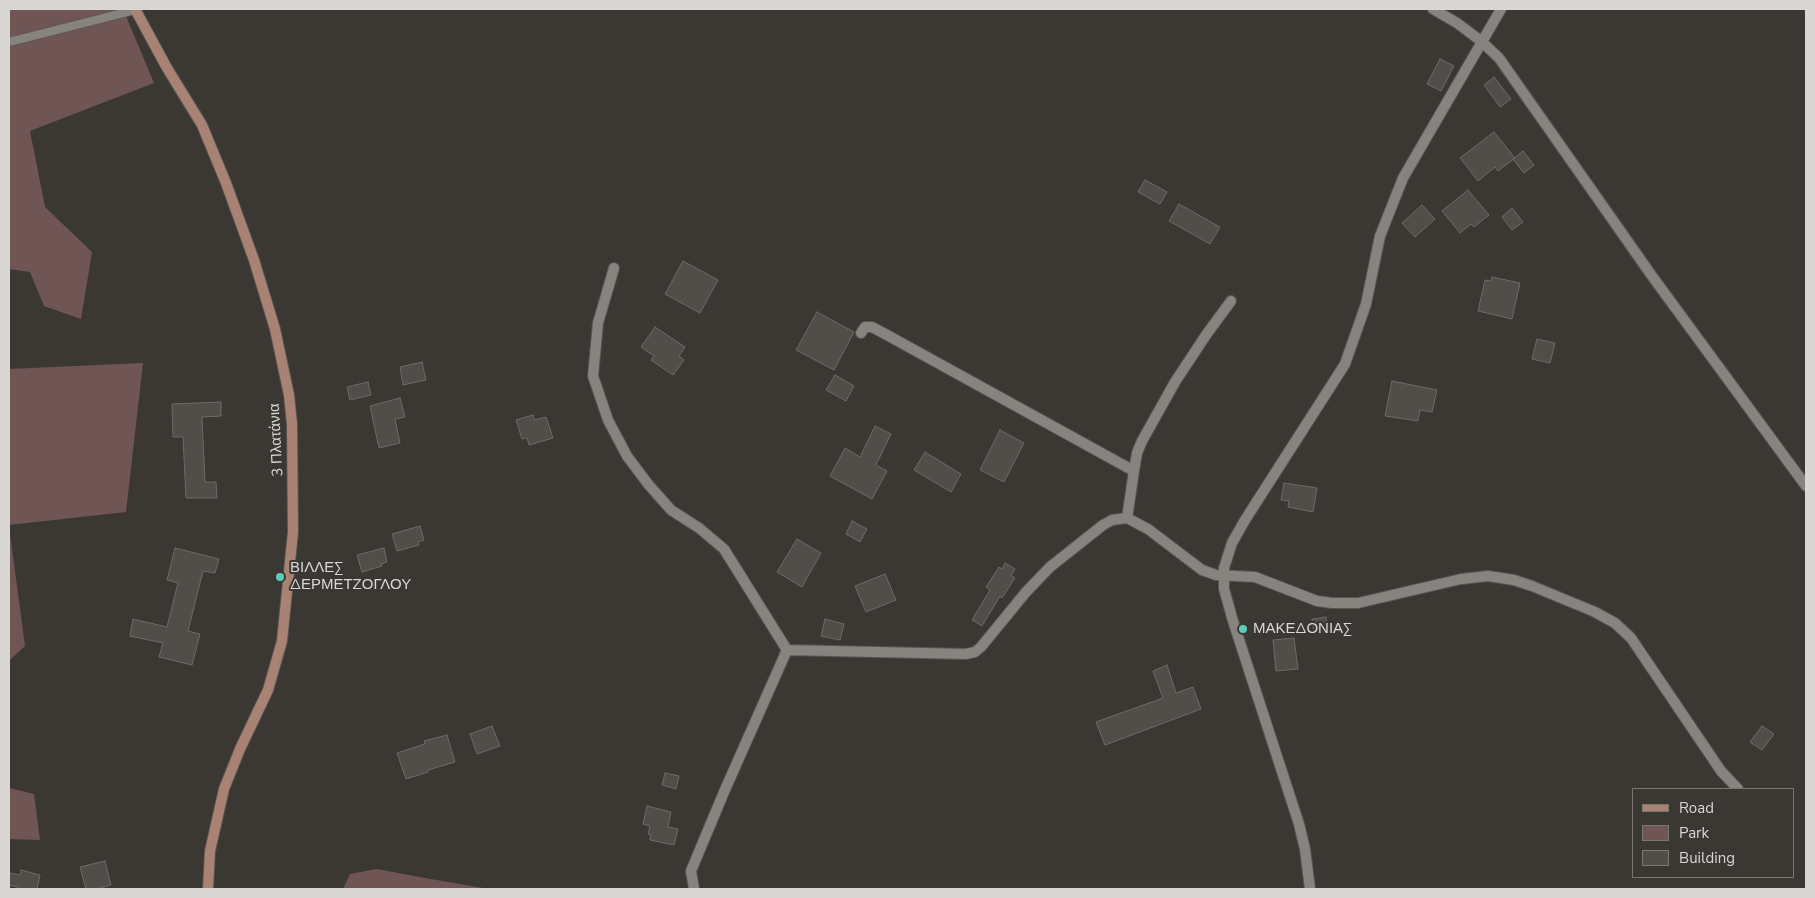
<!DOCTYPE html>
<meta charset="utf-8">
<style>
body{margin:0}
#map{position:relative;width:1815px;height:898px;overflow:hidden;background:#3b3733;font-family:"Nunito Sans",sans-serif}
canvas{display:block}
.frame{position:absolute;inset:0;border:10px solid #d9d7d4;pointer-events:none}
.legend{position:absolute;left:1632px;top:788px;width:162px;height:90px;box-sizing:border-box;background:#3b3733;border:1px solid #7a7773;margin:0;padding:6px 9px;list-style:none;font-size:15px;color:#d9d7d4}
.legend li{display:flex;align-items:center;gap:10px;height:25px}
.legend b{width:25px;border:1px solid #7a7773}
</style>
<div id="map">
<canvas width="1815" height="898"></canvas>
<div class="frame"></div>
<ul class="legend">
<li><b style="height:6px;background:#a88373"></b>Road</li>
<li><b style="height:14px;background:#705555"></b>Park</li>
<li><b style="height:14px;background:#504e49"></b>Building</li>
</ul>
</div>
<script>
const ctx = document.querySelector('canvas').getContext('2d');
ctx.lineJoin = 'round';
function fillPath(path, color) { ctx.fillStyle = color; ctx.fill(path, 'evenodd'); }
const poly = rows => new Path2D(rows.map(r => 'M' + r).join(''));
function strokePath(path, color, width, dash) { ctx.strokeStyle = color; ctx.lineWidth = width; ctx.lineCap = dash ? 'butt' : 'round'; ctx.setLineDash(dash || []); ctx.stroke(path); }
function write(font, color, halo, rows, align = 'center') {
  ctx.font = font + ' "Nunito Sans",sans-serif'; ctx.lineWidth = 4; ctx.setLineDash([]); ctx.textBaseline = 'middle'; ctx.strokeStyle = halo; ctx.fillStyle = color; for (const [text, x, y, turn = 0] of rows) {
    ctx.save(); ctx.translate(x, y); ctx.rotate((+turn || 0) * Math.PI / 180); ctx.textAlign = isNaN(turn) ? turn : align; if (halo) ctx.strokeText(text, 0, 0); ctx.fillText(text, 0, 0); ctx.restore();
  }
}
fillPath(poly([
 [9,9,123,9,154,83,30,131,45,207,92,252,81,319,44,306,30,272,9,269],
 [143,363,126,512,9,525,9,369],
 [9,526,25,646,9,661],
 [9,788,34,794,40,840,9,839],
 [377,869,425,878,489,889,343,889,350,874]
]), '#705555');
const building = poly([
 [1440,59,1454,66,1441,91,1427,84,1440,59],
 [1494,77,1511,99,1500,107,1484,85,1494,77],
 [1494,132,1515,158,1498,171,1495,167,1478,181,1460,158,1494,132],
 [1523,151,1534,165,1524,173,1513,159,1523,151],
 [1145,180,1167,192,1160,204,1138,192,1145,180],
 [1468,190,1489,215,1474,227,1471,224,1460,233,1442,211,1468,190],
 [1179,204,1220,227,1210,244,1169,221,1179,204],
 [1422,205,1435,219,1415,237,1402,223,1422,205],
 [1512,208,1523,222,1512,230,1502,217,1512,208],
 [683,261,718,280,700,313,665,294,683,261],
 [1492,277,1520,283,1512,319,1478,311,1485,280,1491,281,1492,277],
 [817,312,854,332,834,370,796,350,817,312],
 [655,327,685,347,679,356,684,360,673,375,651,360,654,356,641,347,655,327],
 [1537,339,1555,343,1550,363,1532,359,1537,339],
 [422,362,426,380,403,385,400,367,422,362],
 [835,375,854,386,846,401,826,390,835,375],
 [1392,381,1437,390,1432,412,1420,410,1418,421,1385,416,1392,381],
 [368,382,371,395,350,400,347,387,368,382],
 [400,398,405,417,395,419,400,443,379,448,370,406,400,398],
 [221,402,221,416,202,417,205,482,216,482,217,498,186,498,183,437,173,437,172,404,221,402],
 [533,415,534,420,546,417,553,438,529,445,527,438,522,439,516,420,533,415],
 [875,426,891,434,876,465,887,471,872,499,830,476,845,448,860,457,875,426],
 [1000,430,1024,443,1004,482,980,470,1000,430],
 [925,452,961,474,951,492,914,470,925,452],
 [1284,483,1317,488,1313,512,1288,507,1289,501,1281,500,1284,483],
 [852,521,867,529,860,542,846,534,852,521],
 [420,526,424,540,418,542,419,545,397,551,392,534,420,526],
 [797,539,821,553,802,587,777,572,797,539],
 [175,548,219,559,215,573,203,571,188,631,200,634,192,665,159,657,163,643,130,636,133,619,167,627,178,583,167,580,175,548],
 [384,548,387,562,381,564,382,566,362,572,357,555,384,548],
 [1005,563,1015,569,1011,575,1015,578,1002,598,1000,596,982,626,972,620,990,590,986,587,999,567,1002,569,1005,563],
 [885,574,896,600,866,612,855,586,885,574],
 [1326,617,1328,631,1314,633,1312,619,1326,617],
 [825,619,844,624,840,640,821,636,825,619],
 [1294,638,1298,669,1276,671,1273,640,1294,638],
 [1167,665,1176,693,1193,687,1201,709,1105,745,1096,722,1163,698,1153,671,1167,665],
 [492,726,500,746,477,754,470,734,492,726],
 [1762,726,1774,734,1762,750,1750,742,1762,726],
 [447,735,455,762,428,770,428,772,406,779,397,753,425,744,424,741,447,735],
 [665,773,679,776,676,789,662,785,665,773],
 [647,806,671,812,668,827,678,829,674,845,650,840,651,835,648,834,650,826,643,824,647,806],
 [105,861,111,885,96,889,86,889,80,867,105,861],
 [21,870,40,875,37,889,17,889,18,887,9,885,9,873,20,875,21,870]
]);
fillPath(building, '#504e49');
strokePath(building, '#6d6b66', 1);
const lane = poly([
 [9,42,135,10]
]);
const street = poly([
 [1433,9,1457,23,1481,41,1499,58,1652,276,1806,486],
 [614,268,598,323,593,376,608,420,627,456,648,484,671,510,699,528,724,549,787,650,966,654,975,652,981,647,1026,592,1050,567,1103,525,1112,520,1127,518,1148,529,1202,570,1216,575,1255,577,1317,601,1332,603,1358,603,1461,579,1488,576,1514,580,1532,586,1595,612,1615,623,1631,638,1721,771,1738,789],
 [861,333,865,327,872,327,887,335,1134,471],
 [1127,518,1134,471,1137,453,1142,441,1175,382,1206,335,1231,301],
 [694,889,691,871,724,792,787,650],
 [1310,889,1305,849,1299,824,1233,621,1224,589,1224,568,1232,543,1245,520,1345,364,1366,304,1380,236,1403,178,1501,9]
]);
const secondary = poly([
 [135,9,167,68,202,125,226,183,254,260,275,329,289,395,292,424,293,532,282,641,268,690,240,749,224,789,210,851,208,889]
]);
strokePath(lane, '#595652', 10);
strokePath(street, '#595652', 12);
strokePath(secondary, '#595652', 12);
strokePath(lane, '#87837f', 8);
strokePath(street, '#87837f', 10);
strokePath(secondary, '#a88373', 10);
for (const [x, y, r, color] of [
 [280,577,5,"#5acebc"],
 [1243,629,5,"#5acebc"]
]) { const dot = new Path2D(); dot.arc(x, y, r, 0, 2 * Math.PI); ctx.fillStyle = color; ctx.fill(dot); strokePath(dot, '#3b3733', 2); }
write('15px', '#d9d7d4', '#3b3733', [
 ["3 Πλατάνια",277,440,-93]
]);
write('15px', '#d9d7d4', '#3b3733', [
 ["ΒΙΛΛΕΣ",290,568],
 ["ΔΕΡΜΕΤΖΟΓΛΟΥ",290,585],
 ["ΜΑΚΕΔΟΝΙΑΣ",1253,629]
], 'left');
</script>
